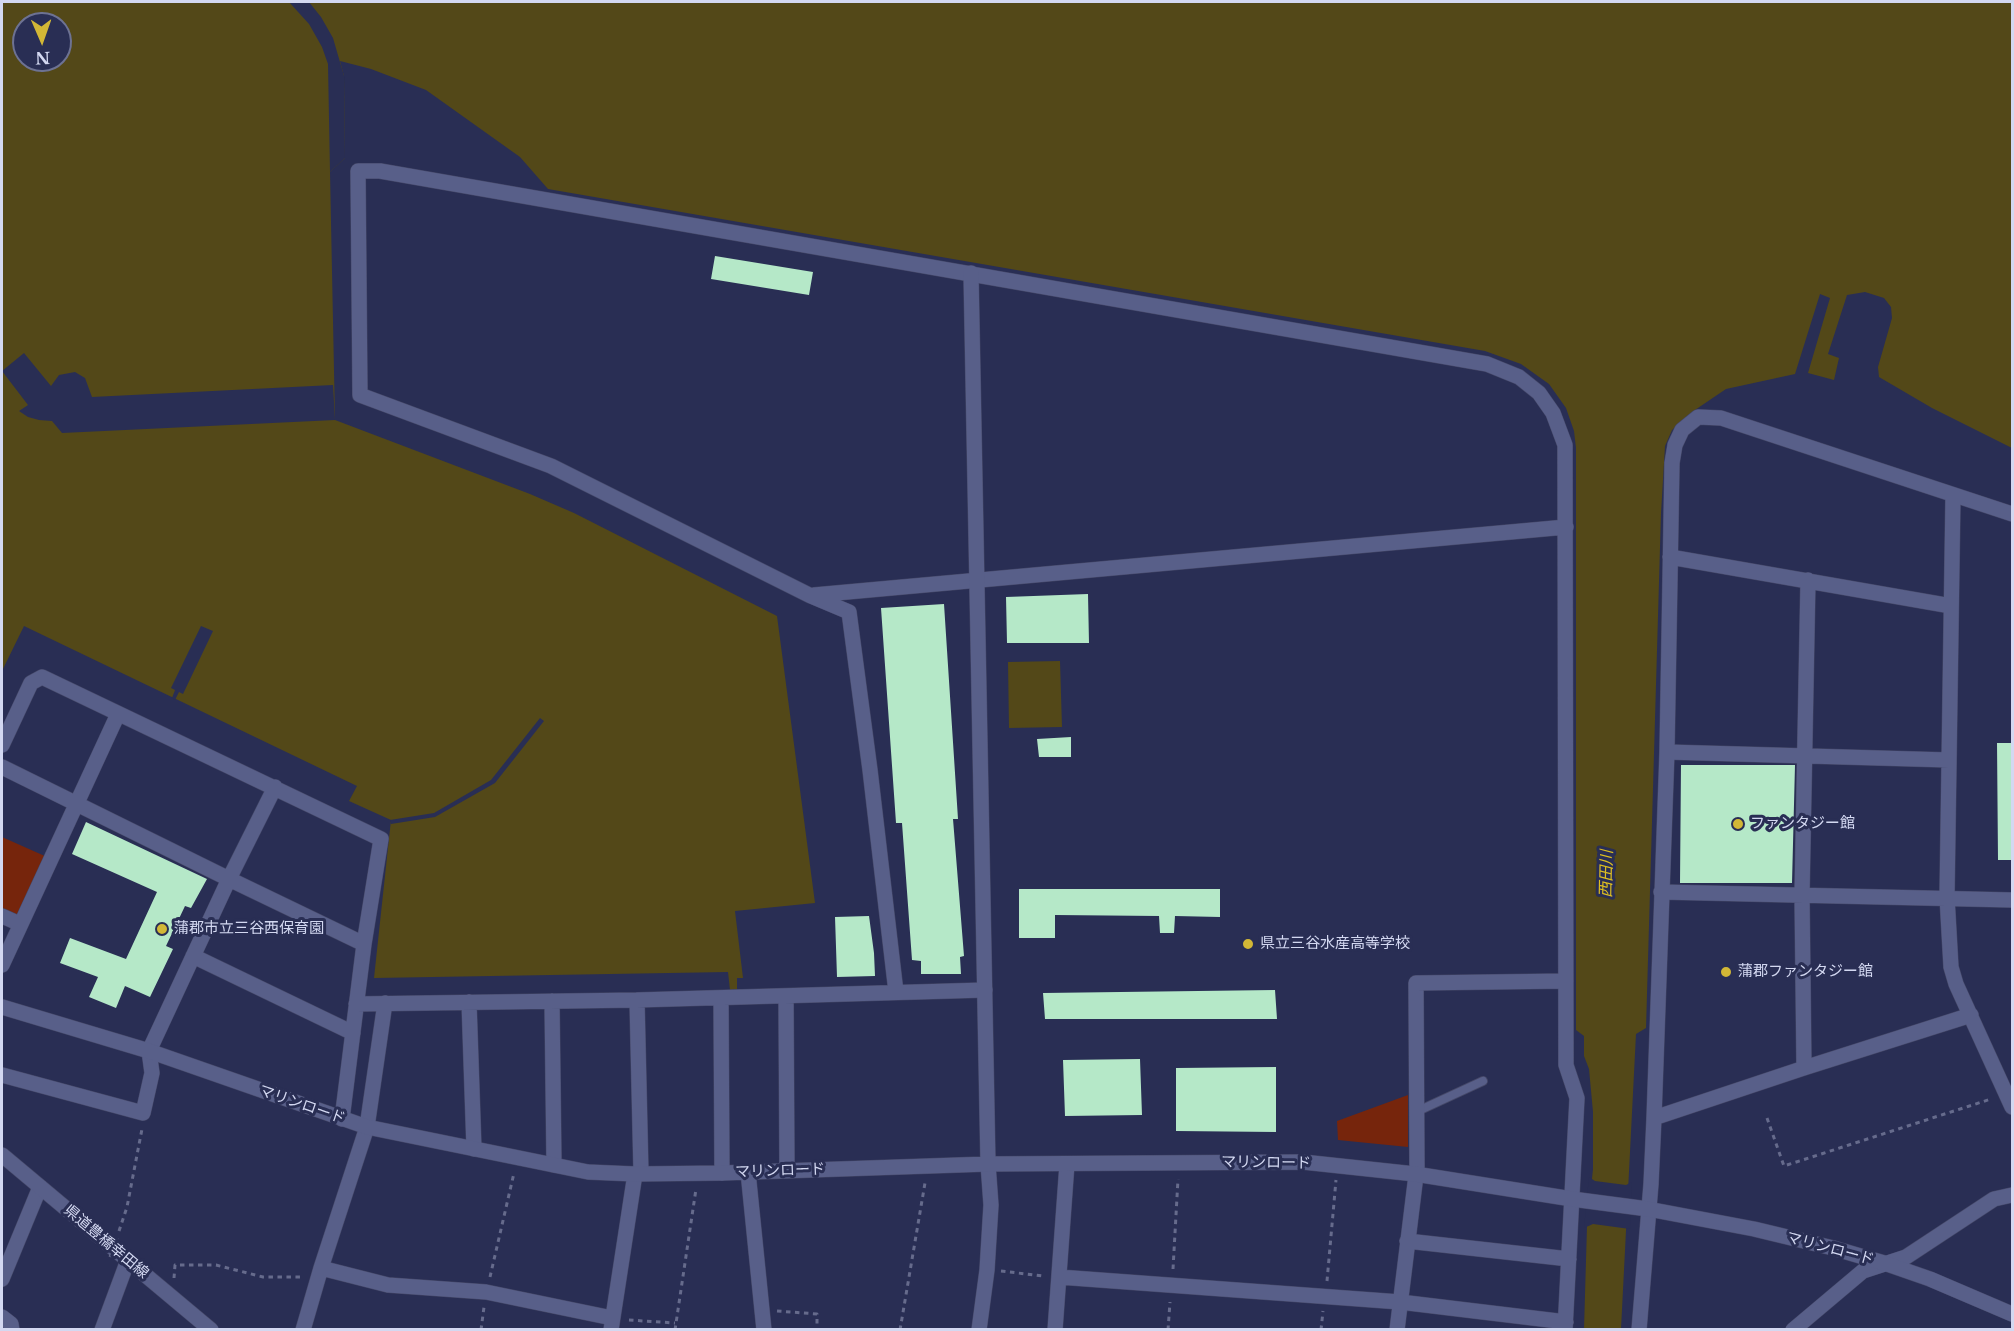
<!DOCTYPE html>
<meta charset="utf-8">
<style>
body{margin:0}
#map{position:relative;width:2014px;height:1331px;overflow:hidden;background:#292e54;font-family:"Libre Baskerville",serif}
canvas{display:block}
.frame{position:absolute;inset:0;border:3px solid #d3d8f1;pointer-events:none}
.north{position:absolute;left:12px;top:12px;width:60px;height:60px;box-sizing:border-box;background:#292e54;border:2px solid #6d7293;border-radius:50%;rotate:178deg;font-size:16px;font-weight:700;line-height:24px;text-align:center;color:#d3d8f1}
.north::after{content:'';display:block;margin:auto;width:21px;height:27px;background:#d2b736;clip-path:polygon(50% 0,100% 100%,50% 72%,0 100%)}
</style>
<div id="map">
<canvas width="2014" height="1331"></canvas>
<div class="frame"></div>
<div class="north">N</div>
</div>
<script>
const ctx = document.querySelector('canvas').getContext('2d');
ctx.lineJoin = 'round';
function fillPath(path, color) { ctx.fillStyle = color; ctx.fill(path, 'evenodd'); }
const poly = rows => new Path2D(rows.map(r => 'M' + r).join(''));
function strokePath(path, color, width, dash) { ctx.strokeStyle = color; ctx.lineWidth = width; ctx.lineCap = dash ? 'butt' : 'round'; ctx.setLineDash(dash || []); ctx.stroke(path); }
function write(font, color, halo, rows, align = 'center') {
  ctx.font = font + ' "Libre Baskerville","Noto Sans JP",serif'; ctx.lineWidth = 6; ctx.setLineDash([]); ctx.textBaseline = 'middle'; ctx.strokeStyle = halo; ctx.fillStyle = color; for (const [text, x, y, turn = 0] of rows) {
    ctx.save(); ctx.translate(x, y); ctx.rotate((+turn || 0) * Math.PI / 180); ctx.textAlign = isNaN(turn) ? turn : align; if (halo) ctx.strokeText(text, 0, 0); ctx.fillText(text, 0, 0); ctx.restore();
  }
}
fillPath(poly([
 [2,837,47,857,18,919,2,912],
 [1408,1095,1408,1147,1338,1140,1337,1121]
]), '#76250c');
fillPath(poly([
 [2,2,2012,2,2012,448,1932,408,1879,377,1878,367,1892,318,1891,307,1884,298,1865,292,1847,295,1828,354,1839,358,1834,380,1808,373,1830,298,1820,294,1795,374,1726,389,1692,412,1672,430,1665,446,1661,513,1646,1028,1636,1034,1621,1329,1584,1329,1587,1226,1593,1169,1593,1112,1589,1069,1584,1056,1584,1036,1576,1030,1576,448,1574,431,1566,408,1549,384,1521,364,1485,351,548,189,520,157,426,90,371,69,340,61,344,76,345,158,330,172,335,420,530,494,574,513,777,616,815,903,735,911,743,978,737,978,737,989,730,990,728,972,374,978,391,820,349,801,357,786,24,626,2,671],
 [24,24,60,24,60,60,24,60],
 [1060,661,1062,727,1009,728,1008,662]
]), '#534818');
fillPath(poly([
 [289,2,309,2,321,17,333,38,344,76,345,158,330,172,328,64,322,47,309,24],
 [24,353,51,386,59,375,75,372,85,378,92,397,333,385,335,420,62,433,52,421,39,420,28,417,19,411,28,405,2,371],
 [201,626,213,631,183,694,179,692,175,700,172,698,175,690,171,688],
 [540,718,544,721,495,783,435,817,391,824,390,820,434,813,491,780],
 [1589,1177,1595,1181,1626,1185,1632,1182,1630,1229,1593,1224,1584,1228]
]), '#292e54');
fillPath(poly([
 [715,256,813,272,809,295,711,279],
 [1088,594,1089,643,1007,643,1006,597],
 [944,604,958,819,953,819,964,956,960,957,961,974,921,974,921,961,912,960,902,823,896,823,881,608],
 [1071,737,1071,757,1039,757,1037,739],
 [1997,743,2013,743,2013,860,1998,860],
 [1681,765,1795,765,1792,883,1680,883],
 [86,822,207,879,191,908,185,906,166,946,173,949,150,997,125,986,116,1008,89,997,98,977,60,963,70,938,126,959,157,892,72,854],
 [1019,889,1220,889,1220,917,1175,916,1174,933,1160,933,1159,916,1055,915,1055,938,1019,938],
 [869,916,874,953,875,976,837,977,835,917],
 [1275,990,1277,1019,1045,1019,1043,993],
 [1140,1059,1142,1115,1065,1116,1063,1060],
 [1276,1067,1276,1132,1176,1131,1176,1068]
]), '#b5e8c8');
const service = poly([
 [1418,1111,1483,1081]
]);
const minor = poly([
 [1953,495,1947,897,1951,967,1956,984,2012,1107],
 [1670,557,1951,606],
 [814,595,1566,527],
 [2,745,31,683,42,677,381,839,364,944,342,1119],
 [1667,752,1949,760],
 [2,767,229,879,364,944],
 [1661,892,2012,900],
 [2,916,20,924],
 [193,956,353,1033],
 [2,965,118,714],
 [896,992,870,770,849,612,811,596,551,466,360,395,358,171,380,171,1487,364,1519,377,1539,393,1553,413,1565,445,1566,1065,1577,1098,1565,1330],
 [786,996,787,1170],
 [721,998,722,1173],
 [637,1000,641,1173],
 [552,1001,554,1165],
 [469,1002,474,1149],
 [356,1004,637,1000,985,990],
 [1804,1068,1802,895,1808,580],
 [2,1075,143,1113,152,1073,149,1051,229,879,275,787],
 [1654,1118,1804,1068,1971,1015],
 [1407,1241,1569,1259],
 [321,1268,388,1285,486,1292,612,1318],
 [1059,1277,1400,1302,1566,1322],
 [2,1279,40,1187],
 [2,1317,11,1324,12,1330],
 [102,1330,128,1260],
 [303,1330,321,1268,367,1127,385,1003],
 [611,1330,635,1174],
 [979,1330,987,1270,991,1205,988,1164],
 [1055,1330,1067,1164],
 [1397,1330,1417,1167,1416,983,1566,981],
 [1639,1330,1651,1184,1654,1118,1667,752,1672,463,1675,445,1682,430,1698,417,1721,418,2012,514],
 [1793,1330,1863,1271,1906,1257,1994,1199,2012,1195]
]);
const tertiary = poly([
 [971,273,988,1164],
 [2,1007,149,1051,367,1127,588,1172,635,1174,722,1173,988,1164,1303,1162,1415,1174,1572,1199,1648,1209,1754,1229,1833,1248,1884,1263,1930,1279,2012,1314],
 [748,1172,764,1330]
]);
const secondary = poly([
 [2,1155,211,1330]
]);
strokePath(service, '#454868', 10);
strokePath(minor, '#454868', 16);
strokePath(tertiary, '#454868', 16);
strokePath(secondary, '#454868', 16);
strokePath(poly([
 [1767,1118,1784,1166,1991,1099],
 [119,1231,127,1207,142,1129],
 [1173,1269,1178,1179],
 [1001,1271,1043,1276],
 [490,1277,514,1173],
 [174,1278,175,1265,216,1265,263,1277,301,1277],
 [1327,1281,1336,1180],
 [777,1311,817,1314,817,1330],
 [629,1320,675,1323],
 [481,1330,484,1307],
 [675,1330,696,1189],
 [900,1330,925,1183],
 [1168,1330,1170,1302],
 [1321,1330,1323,1311]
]), '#666b8c', 3, [4.5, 4.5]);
strokePath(service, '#585f89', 8);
strokePath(minor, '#585f89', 15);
strokePath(tertiary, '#585f89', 15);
strokePath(secondary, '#585f89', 15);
strokePath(poly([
 [110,1257,117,1238]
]), '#666b8c', 3, [4.5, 4.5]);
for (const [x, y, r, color] of [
 [1738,824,6,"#d2b736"],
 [162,929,6,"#d2b736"],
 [1248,944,6,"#d2b736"],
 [1726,972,6,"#d2b736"]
]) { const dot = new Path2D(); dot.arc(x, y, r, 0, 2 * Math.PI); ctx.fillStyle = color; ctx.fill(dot); strokePath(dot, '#292e54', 2); }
write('15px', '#d3d8f1', '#292e54', [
 ["ファンタジー館",1750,824],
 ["蒲郡市立三谷西保育園",174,929],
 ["県立三谷水産高等学校",1260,944],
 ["蒲郡ファンタジー館",1738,972]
], 'left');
write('15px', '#d3d8f1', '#292e54', [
 ["マリンロード",302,1105,19],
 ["マリンロード",1266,1163,1],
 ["マリンロード",780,1171,-2],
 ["県道豊橋幸田線",106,1242,40],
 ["マリンロード",1830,1249,15]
]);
write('italic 16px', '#debf21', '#292e54', [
 ["西田川",1607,874,-89]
]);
</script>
